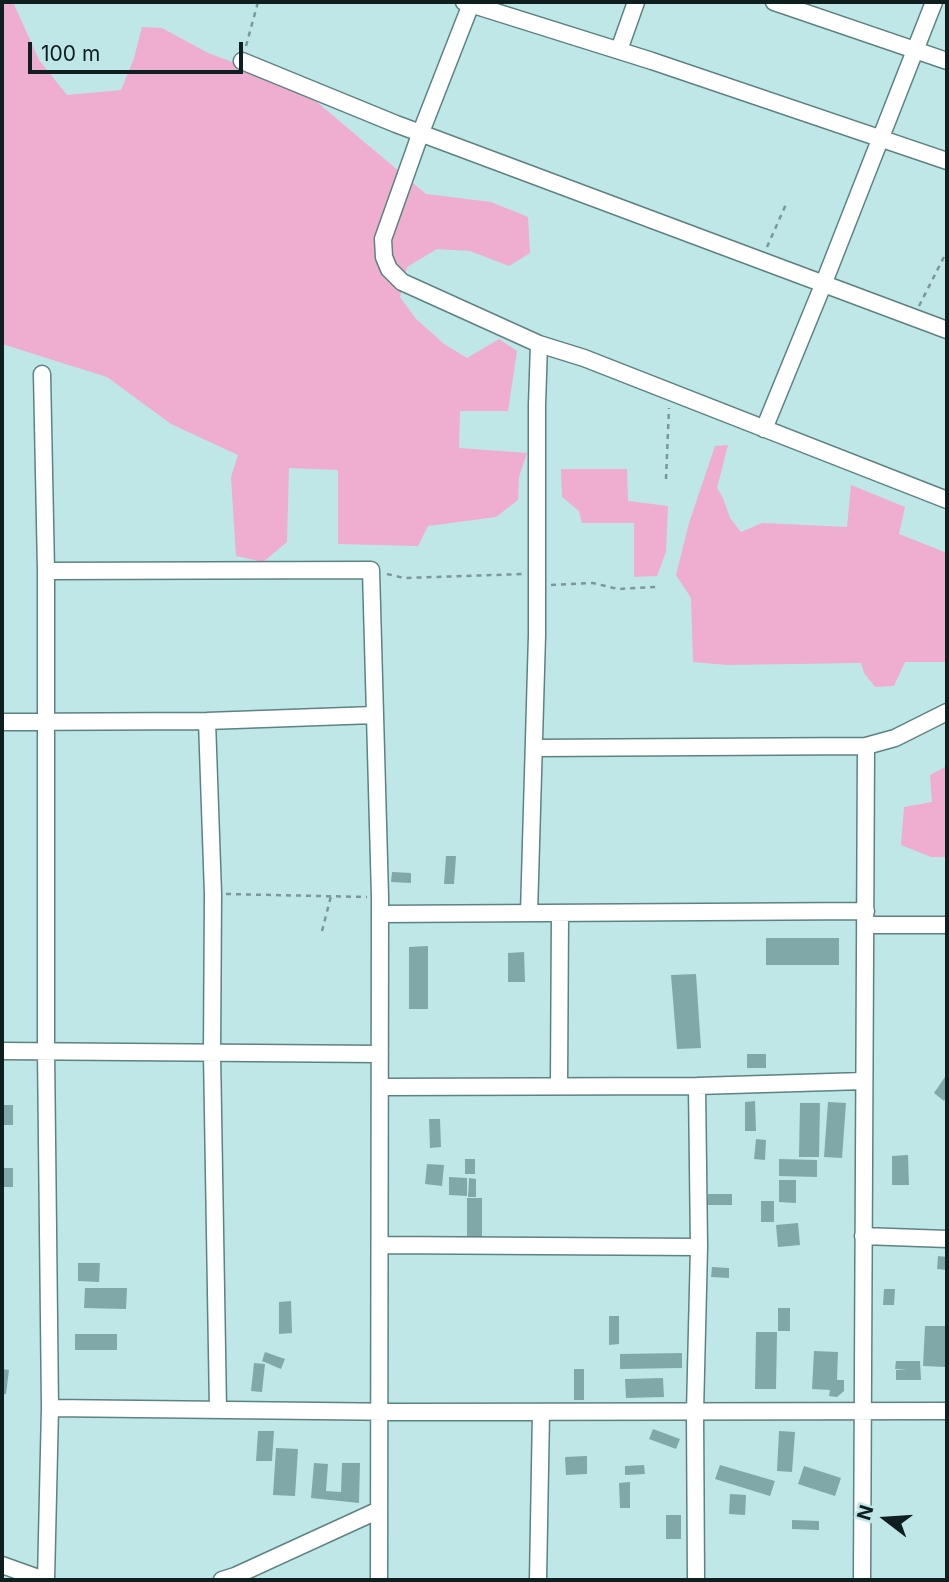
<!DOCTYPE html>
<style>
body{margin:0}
#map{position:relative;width:949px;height:1582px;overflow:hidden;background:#bfe7e7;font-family:Inter,sans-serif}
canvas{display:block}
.frame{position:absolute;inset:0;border:4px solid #0f1e1e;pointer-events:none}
.north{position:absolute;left:851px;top:1484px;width:70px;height:70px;-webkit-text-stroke:5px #bfe7e7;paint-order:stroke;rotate:287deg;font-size:19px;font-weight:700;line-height:28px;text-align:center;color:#0f1e1e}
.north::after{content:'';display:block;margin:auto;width:24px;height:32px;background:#0f1e1e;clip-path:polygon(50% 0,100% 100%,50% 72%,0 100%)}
.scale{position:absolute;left:28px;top:42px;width:215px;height:32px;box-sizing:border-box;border:4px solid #0f1e1e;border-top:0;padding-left:9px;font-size:21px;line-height:24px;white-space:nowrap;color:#0f1e1e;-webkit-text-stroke:5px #bfe7e7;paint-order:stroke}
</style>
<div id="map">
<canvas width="949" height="1582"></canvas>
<div class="frame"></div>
<div class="north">N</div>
<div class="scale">100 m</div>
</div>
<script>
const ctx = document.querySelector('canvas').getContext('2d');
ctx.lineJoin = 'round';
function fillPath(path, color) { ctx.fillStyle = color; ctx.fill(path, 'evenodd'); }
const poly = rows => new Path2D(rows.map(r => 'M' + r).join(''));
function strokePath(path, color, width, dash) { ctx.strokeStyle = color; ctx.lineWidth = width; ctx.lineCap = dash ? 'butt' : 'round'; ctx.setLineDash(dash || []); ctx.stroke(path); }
fillPath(poly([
 [2,2,13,2,39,60,67,95,121,90,134,58,142,27,162,28,208,53,299,87,426,194,491,202,528,217,530,253,509,266,470,251,437,249,407,267,400,297,416,319,444,344,467,358,499,339,517,351,508,411,460,411,459,448,527,453,519,477,518,500,496,517,428,526,418,546,338,544,338,470,289,468,287,542,263,562,236,556,231,477,238,455,171,424,107,377,2,344],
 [728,445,717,488,723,498,730,518,741,532,762,523,847,527,851,485,905,507,899,534,947,553,947,662,905,662,894,686,875,687,864,673,861,663,727,665,693,662,691,598,676,575,689,523,715,446],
 [561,469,627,469,628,501,668,506,666,552,657,576,634,577,634,523,582,523,579,511,562,497],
 [947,766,947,857,931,857,901,845,904,807,932,802,930,775]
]), '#efadcf');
fillPath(poly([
 [446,856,456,856,454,884,444,884],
 [392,872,411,873,411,883,391,882],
 [766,938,839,938,839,965,766,965],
 [428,946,428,1009,409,1009,409,947],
 [524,952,525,982,508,982,508,953],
 [696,974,701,1048,677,1049,671,975],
 [747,1054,766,1054,766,1068,747,1068],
 [947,1074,947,1096,944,1101,934,1093],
 [755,1101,756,1131,745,1131,745,1102],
 [828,1102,846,1103,842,1158,824,1157],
 [800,1103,820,1103,819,1157,799,1157],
 [2,1105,13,1105,13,1125,2,1125],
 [429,1119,440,1119,441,1147,430,1148],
 [756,1139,766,1140,765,1160,754,1159],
 [908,1155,909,1185,892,1185,892,1156],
 [465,1159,475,1159,475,1174,465,1174],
 [779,1159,817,1160,817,1177,779,1176],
 [427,1164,444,1165,442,1186,425,1184],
 [2,1168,13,1168,13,1187,2,1187],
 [449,1177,467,1178,467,1196,449,1195],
 [469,1178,476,1179,476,1197,468,1197],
 [779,1180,796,1180,796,1203,779,1202],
 [708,1194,732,1194,732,1205,707,1205],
 [467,1198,482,1198,482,1238,467,1238],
 [761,1201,774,1201,774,1222,761,1222],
 [798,1223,800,1245,778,1247,776,1225],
 [938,1256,947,1257,947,1270,937,1269],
 [78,1263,100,1263,99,1282,78,1281],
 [712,1267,729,1268,729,1278,711,1277],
 [85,1288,127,1288,126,1309,84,1308],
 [884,1289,895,1289,894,1305,883,1305],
 [291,1301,292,1333,279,1334,279,1302],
 [778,1308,790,1308,790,1331,778,1331],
 [609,1316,619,1316,619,1344,609,1345],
 [925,1326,947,1326,946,1367,923,1366],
 [756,1332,777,1332,776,1389,755,1389],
 [75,1334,117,1334,117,1350,75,1350],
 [814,1351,838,1352,837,1380,844,1380,844,1391,837,1397,829,1396,830,1390,812,1389],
 [265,1352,285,1359,281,1369,262,1361],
 [682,1353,682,1368,620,1369,620,1354],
 [896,1361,920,1361,921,1380,896,1380,896,1370,907,1369,895,1369],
 [254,1363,265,1364,262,1392,251,1391],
 [2,1369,9,1370,6,1394,2,1394],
 [574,1369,584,1369,584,1400,574,1400],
 [663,1378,664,1397,626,1398,625,1379],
 [653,1429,680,1439,676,1449,649,1439],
 [258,1431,274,1431,272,1461,256,1461],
 [779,1431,795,1432,792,1472,777,1471],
 [276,1448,298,1449,295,1496,273,1495],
 [587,1456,587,1474,566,1475,565,1457],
 [314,1463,328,1464,326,1491,341,1492,342,1463,360,1463,359,1503,311,1498],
 [644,1465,645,1474,625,1475,625,1466],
 [720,1465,775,1481,770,1496,715,1479],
 [804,1466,841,1478,835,1496,798,1484],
 [630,1482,630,1508,620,1508,619,1483],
 [730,1494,746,1495,745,1515,729,1514],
 [666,1515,681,1515,681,1539,666,1539],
 [792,1520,819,1521,819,1530,792,1529]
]), '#81a8a8');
const minor = poly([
 [464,2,652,61,947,161],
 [774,2,947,61],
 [471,4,421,132,383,239,384,257,389,269,402,282,539,344,584,358,947,500],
 [619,50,636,2],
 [242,61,396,124,947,330],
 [42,374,46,571,46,1051,50,1408,46,1580],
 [764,429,823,285,934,2],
 [46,571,371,570,380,897,379,1580],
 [207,721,213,894,212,1053,218,1410],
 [2,722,207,721,374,715],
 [535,748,866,746,895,738,947,712],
 [529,913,537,635,537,405,539,344],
 [380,914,866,911],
 [866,925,947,925],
 [2,1051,380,1054],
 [559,1085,560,913],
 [381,1087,697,1086,864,1081],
 [863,1236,947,1239],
 [381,1245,699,1247],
 [50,1408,406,1412,947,1411],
 [2,1565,44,1580],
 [222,1580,235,1576,379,1510],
 [538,1580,541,1412],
 [696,1580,695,1412,699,1247,697,1086],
 [862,1580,866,746]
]);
strokePath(minor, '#5d8282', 19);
strokePath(poly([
 [246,46,258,2],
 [767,247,787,202],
 [919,306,947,251],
 [666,479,669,408],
 [387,574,404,578,523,574],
 [551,585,593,583,618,589,656,587],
 [226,894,367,897],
 [322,931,331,896]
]), '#7a9898', 2.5, [5, 5]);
strokePath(minor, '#fff', 16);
</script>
